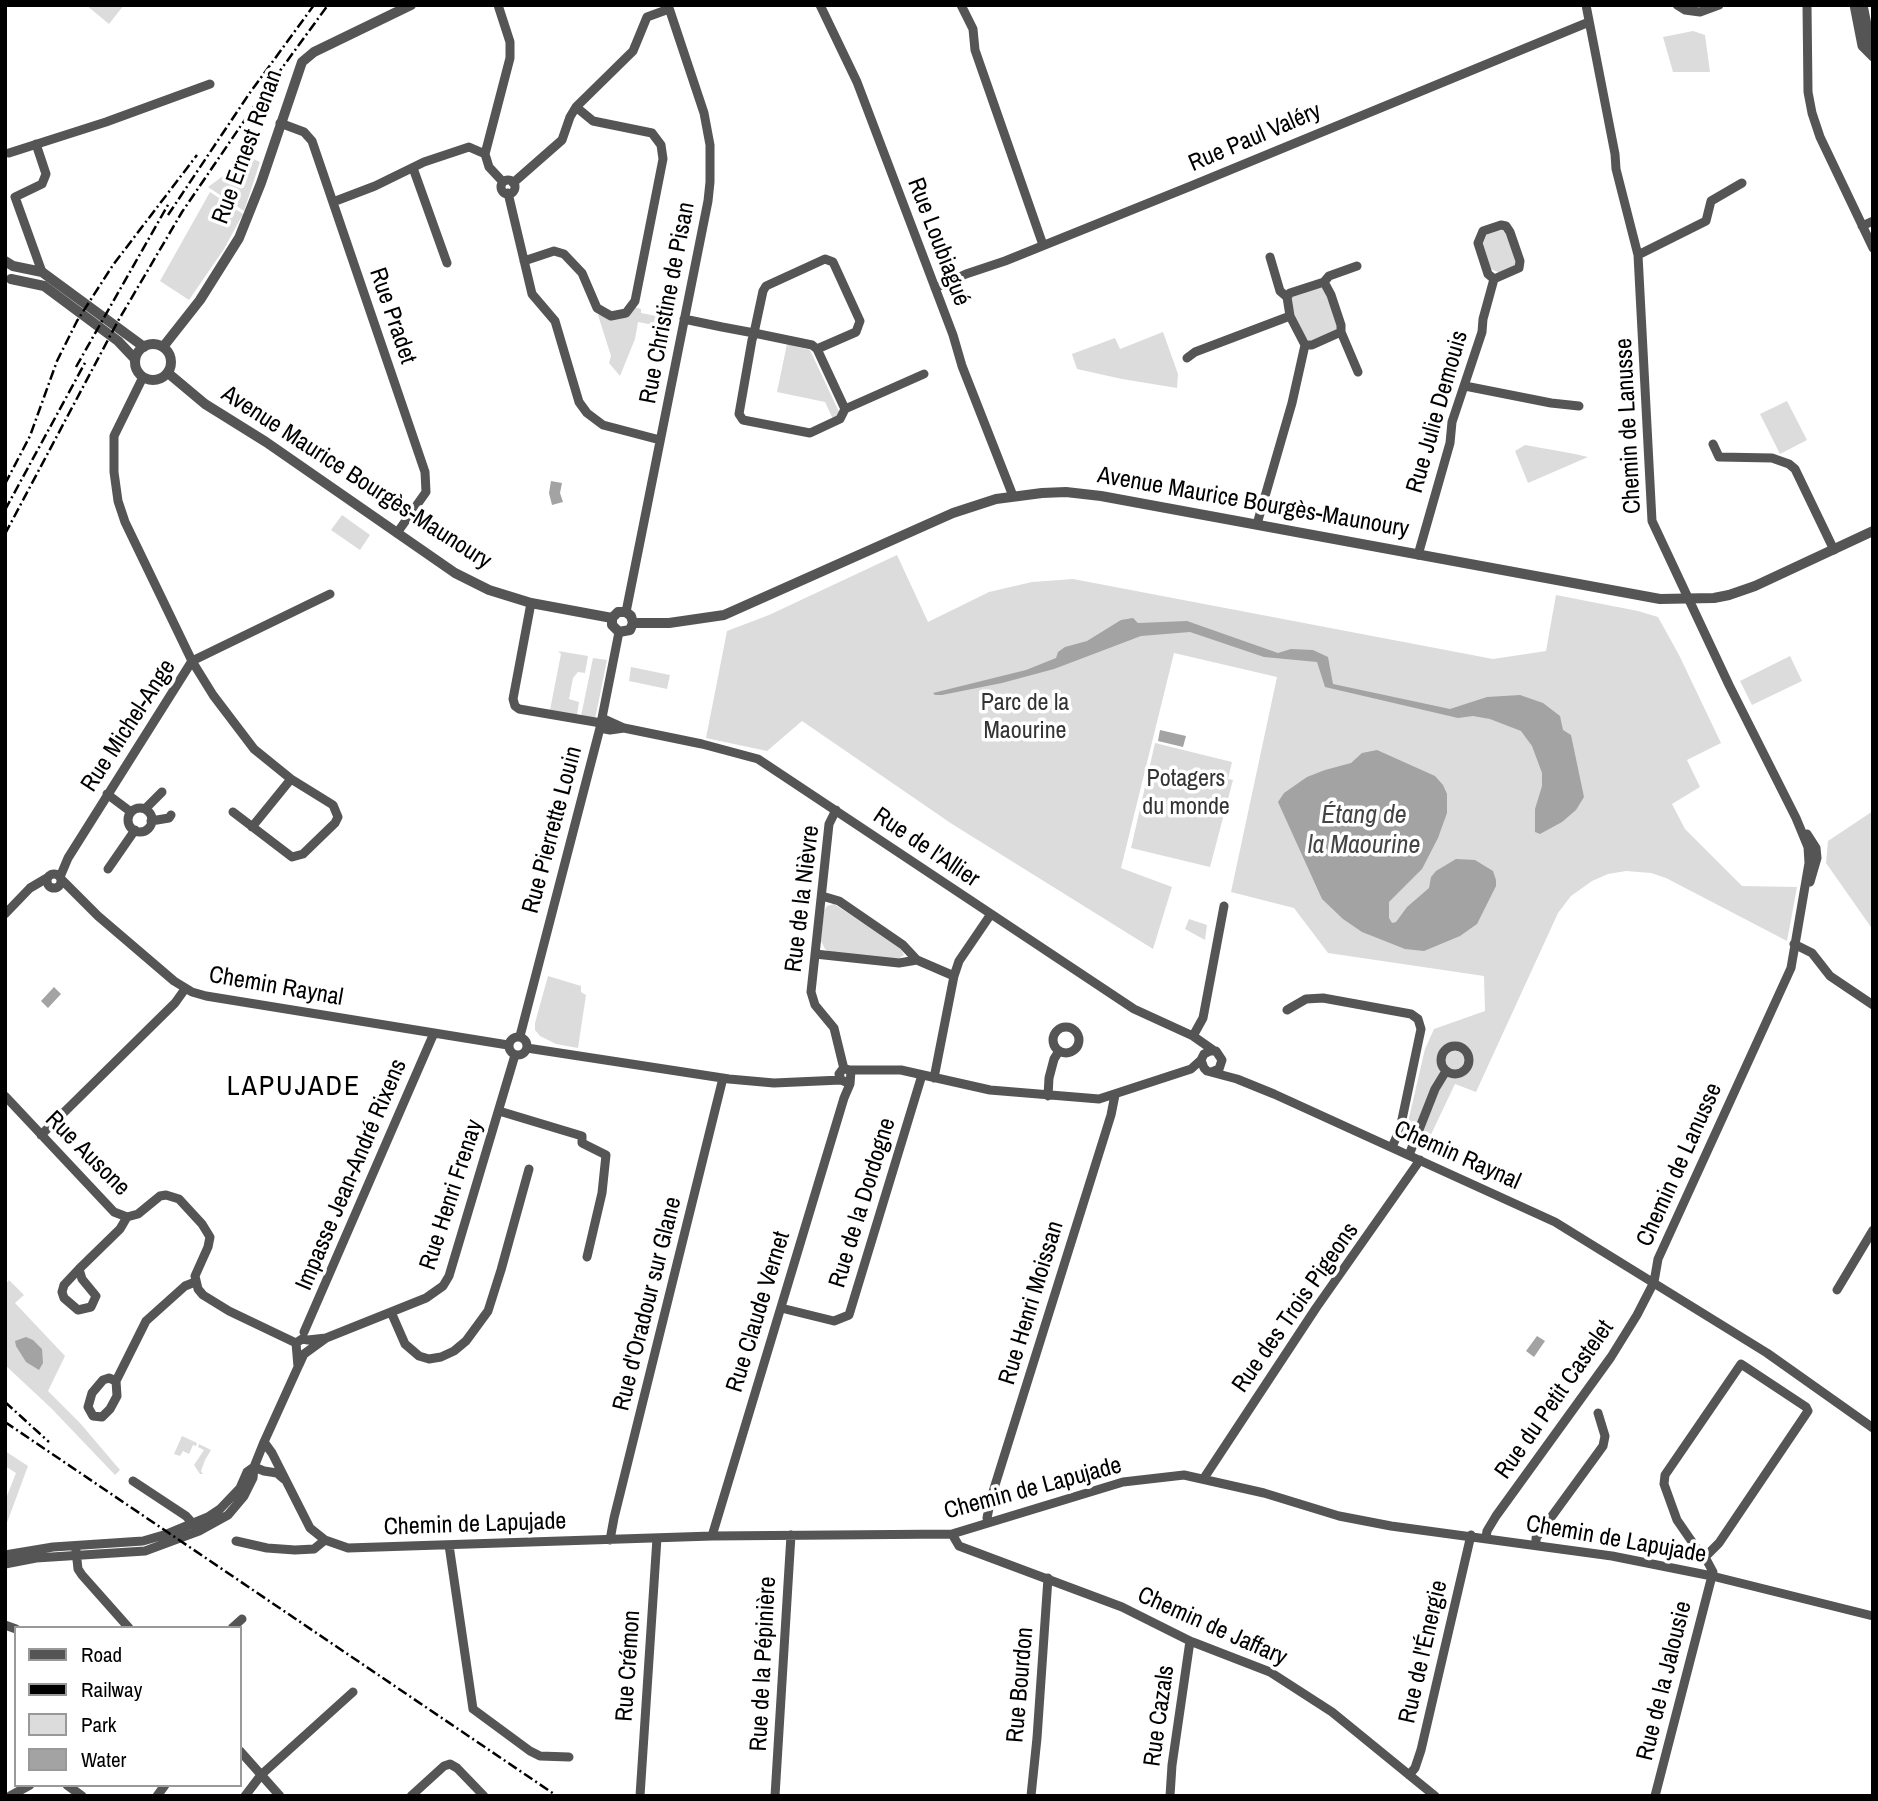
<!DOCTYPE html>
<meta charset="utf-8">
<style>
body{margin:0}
#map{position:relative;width:1878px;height:1801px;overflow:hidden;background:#fff;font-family:"Archivo Narrow",sans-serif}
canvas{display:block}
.frame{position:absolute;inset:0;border:7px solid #000;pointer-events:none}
.legend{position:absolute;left:14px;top:1626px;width:228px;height:161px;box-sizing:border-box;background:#fff;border:2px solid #999;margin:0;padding:9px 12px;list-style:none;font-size:21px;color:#000}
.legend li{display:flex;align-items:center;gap:14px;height:35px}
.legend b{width:35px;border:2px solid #999}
</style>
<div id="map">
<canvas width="1878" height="1801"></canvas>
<div class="frame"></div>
<ul class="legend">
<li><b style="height:9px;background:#555"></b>Road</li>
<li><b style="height:9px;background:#000"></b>Railway</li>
<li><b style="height:19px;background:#dcdcdc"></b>Park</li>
<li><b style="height:19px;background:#a3a3a3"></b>Water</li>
</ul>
</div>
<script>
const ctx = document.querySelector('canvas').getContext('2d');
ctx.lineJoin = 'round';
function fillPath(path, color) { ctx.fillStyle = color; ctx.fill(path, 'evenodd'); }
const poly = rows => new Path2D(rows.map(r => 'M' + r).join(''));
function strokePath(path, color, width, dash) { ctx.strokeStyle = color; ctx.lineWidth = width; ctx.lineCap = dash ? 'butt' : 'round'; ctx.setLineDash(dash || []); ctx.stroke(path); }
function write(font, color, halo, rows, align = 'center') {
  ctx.font = font + ' "Archivo Narrow",sans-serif'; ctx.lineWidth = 7; ctx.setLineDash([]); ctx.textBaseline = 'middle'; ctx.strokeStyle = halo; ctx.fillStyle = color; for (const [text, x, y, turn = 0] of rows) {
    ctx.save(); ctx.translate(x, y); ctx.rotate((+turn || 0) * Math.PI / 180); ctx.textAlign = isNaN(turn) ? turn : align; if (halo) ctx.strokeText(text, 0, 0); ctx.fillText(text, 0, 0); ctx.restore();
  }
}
fillPath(poly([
 [86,5,124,5,109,24],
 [1693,31,1705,35,1710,72,1673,72,1663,37],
 [238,152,260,162,244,211,208,187,227,173],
 [210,192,243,214,224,249,189,300,160,281],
 [1500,229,1505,231,1516,258,1515,265,1500,273,1491,269,1483,243,1488,232],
 [1323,287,1338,325,1335,331,1313,341,1308,340,1301,334,1290,304,1291,299,1293,296,1311,288],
 [634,307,641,309,641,313,672,319,670,328,638,322,635,339,620,376,609,363,611,356,598,315],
 [1163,332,1178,374,1177,388,1122,379,1077,369,1072,354,1115,338,1120,349],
 [787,344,810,350,840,414,833,419,825,402,777,392],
 [1787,401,1807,440,1780,454,1760,414],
 [1525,445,1575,454,1588,457,1528,483,1515,451],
 [342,515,370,535,360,550,331,530],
 [897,555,928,622,989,592,1032,582,1073,579,1493,659,1546,651,1556,595,1638,611,1658,617,1679,655,1721,743,1687,760,1700,787,1672,804,1685,829,1742,886,1797,887,1787,941,1666,878,1651,873,1626,871,1608,874,1592,881,1571,896,1558,913,1476,1092,1455,1084,1426,1145,1405,1135,1425,1049,1434,1029,1485,1011,1484,976,1328,953,1294,908,1231,892,1277,677,1174,653,1121,868,1172,887,1153,949,952,824,802,721,767,751,706,738,727,631,769,615],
 [558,651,588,656,585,673,578,672,573,678,569,699,579,702,577,715,550,710,561,654],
 [1790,656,1802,681,1752,705,1740,681],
 [593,658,607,660,595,719,581,716],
 [631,667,670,675,667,689,629,681],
 [1155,743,1232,762,1228,779,1233,780,1210,867,1131,848],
 [1873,811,1873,930,1826,863,1828,841],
 [834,904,901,948,904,955,898,959,829,952,825,949,821,941,824,911,827,906],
 [1189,919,1207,925,1205,940,1185,929],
 [548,976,581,986,581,992,586,995,578,1048,556,1044,540,1036,535,1030,535,1023],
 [9,1280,24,1295,15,1303,65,1356,48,1391,80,1423,120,1470,115,1475,51,1408,5,1365,5,1285],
 [182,1436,197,1443,196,1446,193,1445,189,1454,183,1451,180,1456,174,1454],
 [199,1444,211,1450,205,1460,201,1471,203,1474,200,1474,194,1465,204,1450,198,1447],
 [5,1451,28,1466,5,1528,5,1501,16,1473,5,1466]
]), '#dcdcdc');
fillPath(poly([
 [551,481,562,483,560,493,563,502,552,505,549,493],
 [1133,618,1138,623,1187,621,1278,653,1291,649,1313,650,1328,657,1333,684,1450,709,1487,697,1520,695,1543,703,1560,716,1563,730,1571,735,1584,797,1576,810,1562,822,1540,834,1535,832,1535,809,1542,786,1542,773,1532,746,1521,731,1490,719,1473,716,1458,718,1325,687,1317,662,1264,657,1190,632,1141,636,1054,669,1002,683,942,695,935,695,933,693,1026,670,1056,658,1058,652,1065,647,1087,641,1121,620],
 [1160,730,1186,736,1183,747,1158,741],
 [1377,750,1435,776,1443,785,1447,794,1447,813,1438,838,1422,869,1389,902,1389,918,1392,923,1396,922,1407,907,1429,888,1431,877,1436,871,1456,859,1475,860,1493,871,1496,880,1496,886,1477,924,1460,936,1424,951,1405,949,1362,932,1343,919,1322,899,1278,802,1284,793,1307,777,1325,770,1351,763,1362,753],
 [54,987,61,994,48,1008,41,1001],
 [1537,1336,1545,1341,1534,1357,1526,1351],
 [26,1337,33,1340,42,1349,43,1363,39,1370,26,1362,16,1346,15,1341]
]), '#a3a3a3');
strokePath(poly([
 [498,5,510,42,510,58,485,154,489,167,503,182],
 [820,5,857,82,953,335,962,366,1013,496],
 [961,5,973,29,975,50,1043,245],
 [1677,5,1685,10,1700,12,1719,5],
 [1807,5,1808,92,1812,113,1820,137,1873,248],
 [1854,5,1862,46,1873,57],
 [1863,5,1873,55],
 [280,123,304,132,312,141,425,472,426,492,397,533],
 [36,144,46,174,42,184,15,197,42,272],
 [9,153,106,122,210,84],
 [413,168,447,263],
 '501 187a7 7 0 1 1 14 0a7 7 0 1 1-14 0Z',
 [513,183,562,140,570,117,576,107,633,51,647,17,669,9],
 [508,193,532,294,555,321,579,402,587,413,603,425,660,440],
 [333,202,375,186,424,162,469,147,485,154],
 [1862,226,1873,221],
 [1638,255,1706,221,1711,201,1742,183],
 [1270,257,1280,291,1287,297],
 [524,261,554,251,564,254,582,273,597,308,611,316,626,313,635,301,663,159,661,145,652,133,593,121,576,107],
 [1324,282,1329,276,1357,266],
 [935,288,966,274,1005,261,1191,186,1589,22],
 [684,319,722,327,754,333,812,345,817,349,845,409,840,419,810,433,743,420,739,414,752,340,754,333,763,291,766,286,825,259,833,262,860,321,856,332,817,349],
 [1341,332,1358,372],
 [1187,358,1195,352,1290,316],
 [1465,386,1551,403,1579,406],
 [845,409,924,374],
 [1713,444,1719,457,1772,458,1789,464,1795,469,1834,550],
 [1257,524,1292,403,1305,345,1290,316,1287,297,1290,293,1324,282,1331,295,1341,325,1341,332,1312,345,1305,345],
 [1418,555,1450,443,1452,422,1482,332,1483,319,1494,279,1519,268,1520,261,1510,232,1506,226,1501,225,1483,231,1478,243,1488,274,1494,279],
 [531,603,513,699,515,706,519,709,601,723],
 [626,612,708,201,710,182,710,145,704,113,668,5],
 [602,718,624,728,702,744,758,759,1134,1009,1193,1036,1213,1050],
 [600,728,610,730,624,728],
 [107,794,131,812],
 '128 820a12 12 0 1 1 24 0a12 12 0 1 1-24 0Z',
 [145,809,162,792],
 [836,810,829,824,811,992,815,1005,834,1028,844,1069],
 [233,812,292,857,303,854,335,823,338,817,333,805,291,779,254,749,213,695,192,661,330,594],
 [151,821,169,818,171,815],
 [252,827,291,779],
 [1807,834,1816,848,1817,858,1810,882],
 [108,869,135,830],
 '47 881a7 7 0 1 1 14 0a7 7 0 1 1-14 0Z',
 [60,877,68,858,192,661,125,522,118,501,114,472,114,436,143,377],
 [61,879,98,916,174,981,192,992,206,996,508,1045],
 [822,896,839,901,903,945,917,960],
 [5,914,30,888,47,878],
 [1794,944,1812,953,1830,976,1873,1005],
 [815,954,899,963,917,960,954,976],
 [1287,1010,1306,999,1323,998,1411,1014,1418,1019,1421,1029,1400,1129,1392,1147],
 '1053 1040a13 13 0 1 1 26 0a13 13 0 1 1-26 0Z',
 [520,1036,600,728,619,632],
 [1193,1036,1203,1018,1224,906],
 '509 1046a9 9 0 1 1 18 0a9 9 0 1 1-18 0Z',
 '1441 1060a14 14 0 1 1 28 0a14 14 0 1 1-28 0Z',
 [527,1048,729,1079,774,1083,841,1080],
 [850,1070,901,1070,990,1090,1099,1099,1191,1069,1201,1060],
 [1214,1071,1219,1069,1222,1060,1216,1051,1210,1051,1204,1054,1201,1060,1204,1068,1207,1071,1237,1079,1274,1094,1555,1222,1767,1353,1873,1428],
 [934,1078,954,976,959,961,991,914],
 [5,1096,114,1212,127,1217,138,1214,160,1196,166,1195,179,1199,202,1224,210,1237,208,1247,195,1276,198,1289,203,1295,229,1311,296,1343],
 [1048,1096,1049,1078,1054,1059,1059,1051],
 [499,1111,582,1136,582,1143,606,1155,602,1193,587,1257],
 [41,1135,175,1003,185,989],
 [1409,1155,1435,1089,1446,1071],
 [79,1269,64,1285,62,1292,64,1298,78,1310,91,1307,96,1296,82,1279,79,1269,120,1229,127,1217],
 [1837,1290,1873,1230],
 [781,1308,834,1321,849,1315,922,1075],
 [391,1312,405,1344,419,1356,429,1359,441,1357,454,1351,466,1341,488,1311,501,1270,529,1169],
 [304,1332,434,1033],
 [296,1343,302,1339,308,1340,326,1338,426,1298,443,1286,449,1276,515,1055],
 [299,1365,304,1354,326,1338],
 [116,1381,109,1378,103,1380,92,1393,88,1407,93,1416,102,1417,110,1409,117,1396,116,1381,146,1321,185,1286,195,1282],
 [264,1442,272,1453,310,1528,325,1540,348,1548,712,1536,952,1534,1123,1482,1184,1475,1264,1493,1339,1516,1391,1526,1612,1556,1712,1576,1873,1616],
 [254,1467,264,1471,277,1473,284,1479],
 [1204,1478,1316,1308,1420,1160],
 [133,1481,186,1516,196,1527],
 [988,1522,987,1518,991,1498,1111,1115,1115,1095],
 [952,1534,959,1546,1122,1607,1190,1641,1270,1672,1332,1712,1435,1796],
 [712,1536,844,1098,850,1084,851,1071,846,1069,842,1070,839,1074,841,1080,846,1082,850,1080],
 [1486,1538,1487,1531,1496,1516,1611,1357,1637,1315,1654,1282,1658,1259,1791,968,1809,863,1808,847,1796,818,1729,685,1652,521,1638,255,1616,169,1615,154,1586,5],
 [610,1540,614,1518,723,1078],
 [236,1541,267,1548,295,1550,314,1549,325,1540],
 [1536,1544,1536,1538,1603,1446,1605,1436,1598,1413],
 [449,1545,473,1709,530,1751,540,1756,569,1757],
 [76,1551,78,1569,82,1575,129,1628],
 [5,1555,53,1547,143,1541,167,1534,208,1517,220,1509,240,1488,247,1472,254,1467],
 [5,1564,36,1558,145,1551,199,1531,228,1515,244,1496,253,1478,254,1467,264,1442,298,1367,296,1343],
 [5,1625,16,1629],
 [232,1628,242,1619],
 [240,1751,280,1796],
 [1409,1775,1415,1768,1421,1750,1471,1535],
 [67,1785,82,1796],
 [10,1796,30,1785],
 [157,1796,165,1785],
 [245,1796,261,1775,353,1692],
 [411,1796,444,1766,450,1764,457,1768,484,1796],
 [640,1796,657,1538],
 [775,1796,791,1535],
 [1031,1796,1037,1738,1048,1578],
 [1170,1796,1172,1765,1190,1641],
 [1655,1796,1713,1572,1705,1557,1697,1549,1677,1520,1664,1484,1665,1475,1741,1364,1806,1407,1808,1411,1719,1543,1705,1557]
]), '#555', 9);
strokePath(poly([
 [5,261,13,266,42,272,144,347],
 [11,279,44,286,118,341,135,359],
 '135 362a18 18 0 1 1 36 0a18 18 0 1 1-36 0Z',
 [163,347,200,300,239,238,261,183,302,62,314,52,411,5],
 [168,373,205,404,266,442,455,573,489,590,531,603,612,618],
 [612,618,612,625,619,632,630,630,633,623],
 [612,618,618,612,626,612,631,616,633,623],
 [633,623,669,623,724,615,953,513,996,499,1042,493,1066,492,1101,496,1660,599,1714,598,1729,595,1755,586,1873,531]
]), '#555', 10);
strokePath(poly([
 [168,215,249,94,314,5],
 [76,367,169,203],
 [5,484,30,436,57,361,77,321,113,265,197,155],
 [5,510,86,361],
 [5,534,118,321,182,212,255,105,328,5],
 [5,1402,49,1442],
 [5,1422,557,1796]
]), '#000', 2.5, [10, 3.5, 2, 3.5]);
write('24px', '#000', '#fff', [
 ["Rue Paul Valéry",1255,138,-23],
 ["Rue Ernest Renan",248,147,-70],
 ["Rue Loubiagué",938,242,69],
 ["Rue Christine de Pisan",668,303,-79],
 ["Rue Pradet",392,316,71],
 ["Rue Julie Demouis",1438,412,-74],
 ["Chemin de Lanusse",1629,426,-93],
 ["Avenue Maurice Bourgès-Maunoury",356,478,33],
 ["Avenue Maurice Bourgès-Maunoury",1253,503,10],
 ["Rue Michel-Ange",129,726,-57],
 ["Rue Pierrette Louin",553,830,-75],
 ["Rue de l'Allier",926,848,34],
 ["Rue de la Nièvre",803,899,-83],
 ["Chemin Raynal",276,987,10],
 ["Rue Ausone",87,1154,45],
 ["Chemin Raynal",1457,1156,24],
 ["Chemin de Lanusse",1680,1165,-66],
 ["Impasse Jean-André Rixens",352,1175,-67],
 ["Rue Henri Frenay",452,1195,-72],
 ["Rue de la Dordogne",863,1203,-73],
 ["Rue Henri Moissan",1032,1303,-73],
 ["Rue d'Oradour sur Glane",648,1304,-76],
 ["Rue des Trois Pigeons",1296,1308,-55],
 ["Rue Claude Vernet",759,1312,-73],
 ["Rue du Petit Castelet",1555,1400,-55],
 ["Chemin de Lapujade",1033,1489,-15],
 ["Chemin de Lapujade",475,1525,-2],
 ["Chemin de Lapujade",1616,1540,10],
 ["Chemin de Jaffary",1212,1627,24],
 ["Rue de l'Énergie",1424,1652,-77],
 ["Rue de la Pépinière",764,1664,-87],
 ["Rue Crémon",629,1666,-86],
 ["Rue de la Jalousie",1665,1681,-76],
 ["Rue Bourdon",1021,1685,-85],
 ["Rue Cazals",1160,1716,-82]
]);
write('24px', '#333', '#fff', [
 ["Parc de la",1025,704],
 ["Maourine",1025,732],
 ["Potagers",1186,780],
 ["du monde",1186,808]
]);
write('italic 26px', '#444', '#fff', [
 ["Étang de",1364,816],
 ["la Maourine",1364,846]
]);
ctx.letterSpacing = '2px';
write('28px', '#000', '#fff', [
 ["LAPUJADE",294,1087]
]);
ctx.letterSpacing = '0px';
</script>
